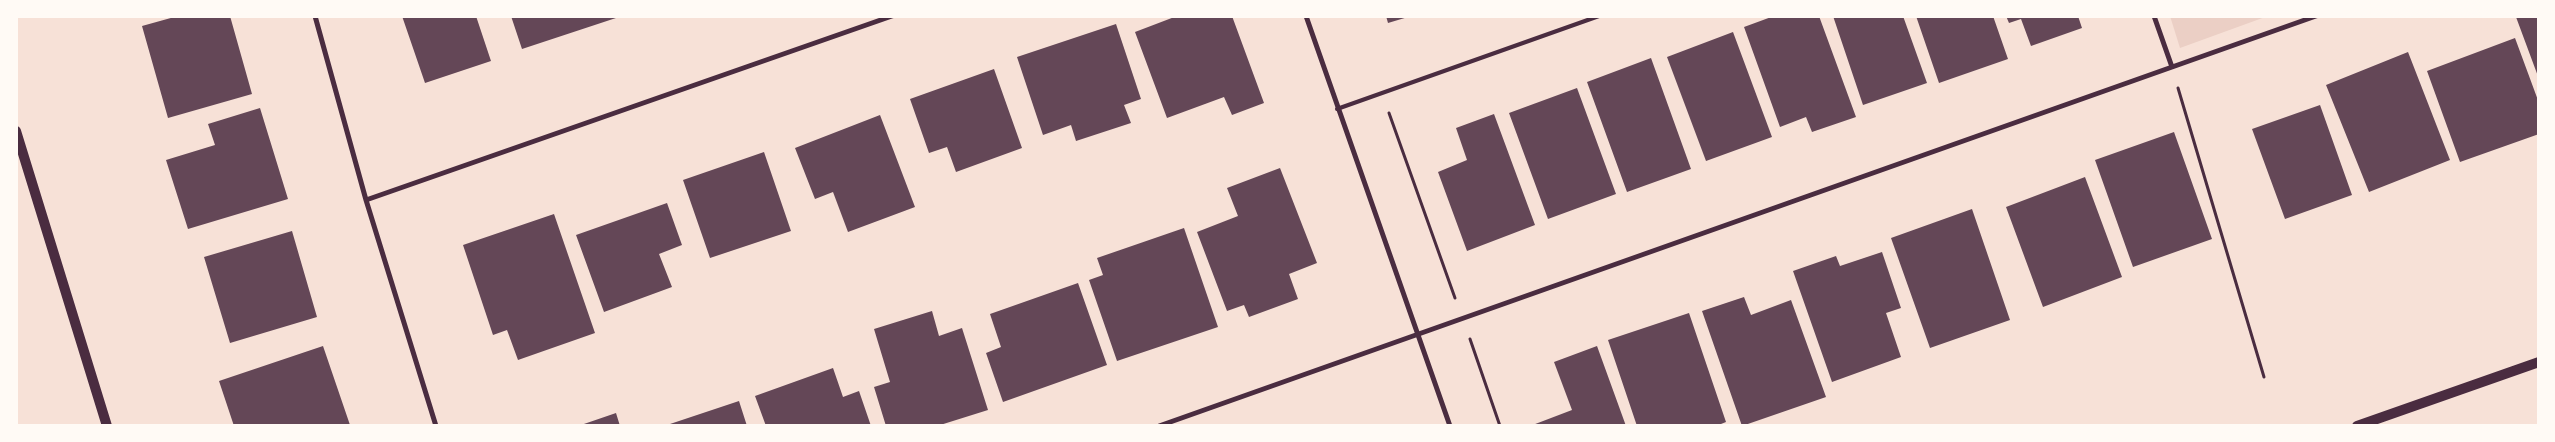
<!DOCTYPE html>
<style>
body{margin:0}
#map{position:relative;width:2555px;height:442px;overflow:hidden;background:#f7e1d7;font-family:Helvetica,sans-serif}
canvas{display:block}
.frame{position:absolute;inset:0;border:18px solid #fffaf5;pointer-events:none}
</style>
<div id="map">
<canvas width="2555" height="442"></canvas>
<div class="frame"></div>
</div>
<script>
const ctx = document.querySelector('canvas').getContext('2d');
ctx.lineJoin = 'round';
function fillPath(path, color) { ctx.fillStyle = color; ctx.fill(path, 'evenodd'); }
const poly = rows => new Path2D(rows.map(r => 'M' + r).join(''));
function strokePath(path, color, width, dash) { ctx.strokeStyle = color; ctx.lineWidth = width; ctx.lineCap = dash ? 'butt' : 'round'; ctx.setLineDash(dash || []); ctx.stroke(path); }
fillPath(poly([
 [2170,16,2268,16,2180,48]
]), '#ebcfc5');
fillPath(poly([
 [178,16,230,16,252,94,168,118,142,26],
 [402,16,476,16,491,61,425,83],
 [511,16,619,16,619,17,522,49],
 [1177,16,1232,16,1264,103,1232,115,1224,97,1167,118,1135,32],
 [1386,16,1408,16,1408,17,1388,23],
 [1774,16,1819,16,1856,117,1812,132,1806,117,1780,127,1744,27],
 [1833,16,1903,16,1927,83,1863,105],
 [1916,16,1993,16,2008,59,1939,83],
 [2006,16,2078,16,2082,28,2031,46,2021,19,2009,23],
 [2520,16,2539,16,2539,79,2516,17],
 [1116,24,1141,99,1124,105,1131,123,1076,141,1071,125,1043,135,1017,57],
 [1733,32,1772,137,1706,161,1667,57],
 [2515,38,2539,103,2539,134,2460,162,2427,71],
 [2408,52,2450,160,2369,192,2326,85],
 [1651,58,1691,169,1627,192,1587,82],
 [994,69,1022,148,956,172,947,147,929,153,910,99],
 [1577,88,1616,194,1548,219,1509,113],
 [2320,105,2352,195,2285,219,2252,129],
 [260,108,288,199,188,229,166,160,215,145,208,124],
 [1494,114,1535,225,1467,251,1438,172,1467,160,1456,128],
 [880,115,915,207,848,232,833,192,815,199,795,148],
 [2174,132,2212,239,2133,267,2095,160],
 [764,152,791,231,710,258,683,180],
 [1280,168,1317,263,1289,274,1298,299,1249,317,1244,305,1227,311,1197,232,1238,216,1227,188],
 [2085,177,2122,277,2043,307,2006,207],
 [667,203,682,245,659,254,672,287,604,312,576,235],
 [1972,209,2010,320,1930,348,1891,238],
 [554,214,595,333,518,360,507,330,493,335,463,245],
 [1184,228,1218,327,1117,361,1089,280,1103,275,1097,258],
 [292,231,317,317,230,343,204,257],
 [1882,252,1901,308,1886,313,1901,357,1832,382,1793,271,1836,256,1840,266],
 [1078,283,1107,365,1003,402,986,353,1001,347,990,314],
 [1744,297,1751,315,1791,300,1826,397,1742,426,1702,311],
 [932,311,939,336,962,328,988,410,937,426,886,426,874,387,890,382,874,329],
 [1689,313,1726,422,1716,426,1637,426,1608,340],
 [323,346,350,425,234,426,219,381],
 [1597,346,1626,426,1530,426,1572,410,1554,362],
 [833,368,843,397,859,391,871,426,766,426,755,396],
 [739,401,747,426,667,426,667,425],
 [616,413,620,426,581,426,581,425]
]), '#644757');
strokePath(poly([
 [2178,88,2264,377],
 [1389,113,1455,298],
 [1470,339,1500,426]
]), '#4a2c40', 3);
strokePath(poly([
 [1337,109,1599,16]
]), '#4a2c40', 4);
strokePath(poly([
 [315,16,366,200,436,426],
 [1306,16,1450,426],
 [2154,16,2172,67],
 [366,200,892,16],
 [1159,426,2316,16]
]), '#4a2c40', 5);
strokePath(poly([
 [16,131,107,426],
 [2357,426,2539,362]
]), '#4a2c40', 10);
</script>
